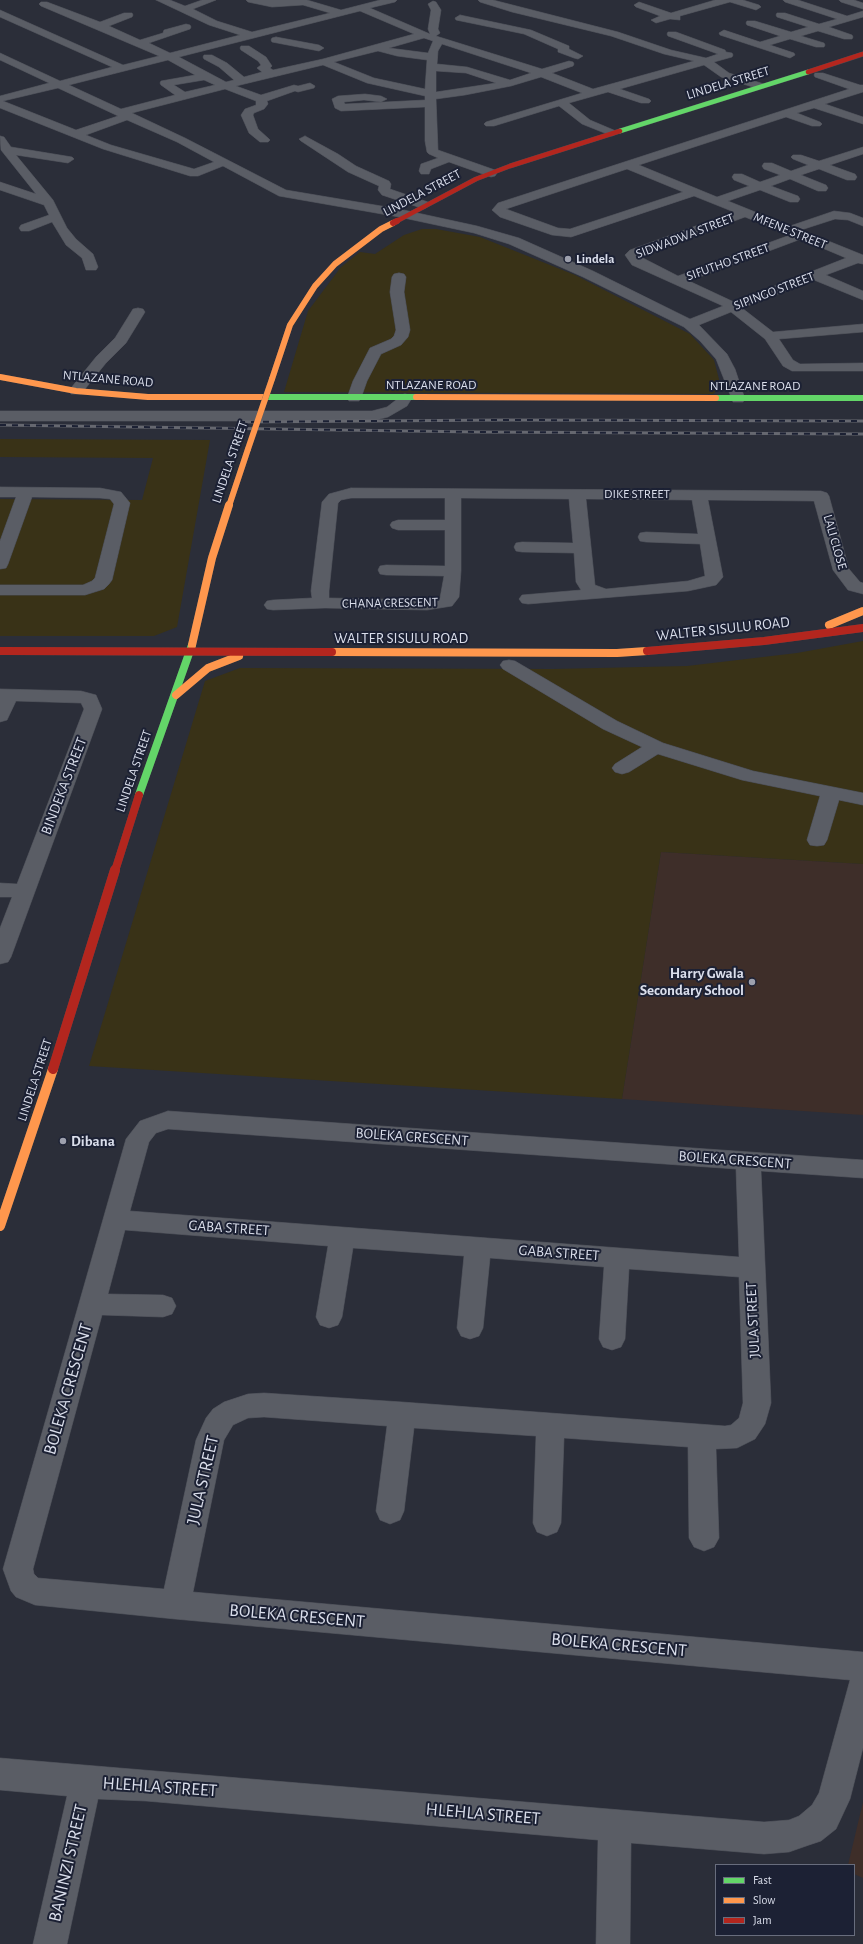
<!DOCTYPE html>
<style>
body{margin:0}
#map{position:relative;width:863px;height:1944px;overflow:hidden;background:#2b2e39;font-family:"Alegreya Sans",sans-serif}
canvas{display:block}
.legend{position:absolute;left:715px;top:1864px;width:140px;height:72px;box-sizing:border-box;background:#1c2134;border:1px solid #686d7d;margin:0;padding:5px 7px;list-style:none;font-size:12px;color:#dadeeb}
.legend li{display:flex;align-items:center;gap:8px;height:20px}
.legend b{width:20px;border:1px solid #686d7d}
</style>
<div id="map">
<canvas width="863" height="1944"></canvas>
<ul class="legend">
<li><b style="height:5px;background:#63d668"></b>Fast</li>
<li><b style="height:5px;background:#ff974d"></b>Slow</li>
<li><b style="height:5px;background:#b3261e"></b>Jam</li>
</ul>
</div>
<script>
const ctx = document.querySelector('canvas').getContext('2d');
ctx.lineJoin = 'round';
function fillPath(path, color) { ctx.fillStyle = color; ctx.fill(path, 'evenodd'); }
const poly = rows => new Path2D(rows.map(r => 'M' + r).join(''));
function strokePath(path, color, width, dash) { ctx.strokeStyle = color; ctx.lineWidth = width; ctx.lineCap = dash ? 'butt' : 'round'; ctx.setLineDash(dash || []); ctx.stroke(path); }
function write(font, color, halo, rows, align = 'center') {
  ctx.font = font + ' "Alegreya Sans",sans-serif'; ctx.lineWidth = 4; ctx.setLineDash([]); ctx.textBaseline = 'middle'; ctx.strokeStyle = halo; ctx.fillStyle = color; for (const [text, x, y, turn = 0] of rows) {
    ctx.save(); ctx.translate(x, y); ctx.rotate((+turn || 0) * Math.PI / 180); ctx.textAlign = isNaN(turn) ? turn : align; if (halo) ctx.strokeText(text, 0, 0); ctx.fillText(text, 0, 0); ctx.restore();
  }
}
fillPath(poly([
 [661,852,863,864,863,1115,622,1099],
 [863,1802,863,1878,854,1874,854,1865,848,1865]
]), '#3e2e29');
fillPath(poly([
 [422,229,436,229,480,237,575,275,690,334,714,360,721,387,713,394,284,392,308,311,341,267,360,252,375,254,404,235],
 [0,439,210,440,177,627,154,636,0,636,0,499,142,500,153,458,0,457],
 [863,641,863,864,661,852,622,1099,89,1066,205,681,240,668,553,669,687,666,797,653]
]), '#393217');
const street = poly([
 [156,0,170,0,185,6,202,0,216,0,193,9,217,21,252,32,330,13,303,5,272,7,248,2,246,0,307,0,341,10,380,0,397,0,395,2,370,8,430,34,428,29,431,10,428,4,433,1,436,2,441,10,438,29,440,33,436,36,542,69,569,61,573,62,574,64,573,66,552,73,593,89,694,61,664,54,611,36,512,12,480,2,478,0,493,0,618,32,671,50,706,58,718,54,668,36,667,34,668,32,676,32,725,50,726,52,732,53,733,55,732,57,714,62,729,73,764,84,765,86,764,88,756,88,721,77,704,65,620,89,649,99,651,101,649,103,641,103,608,92,569,103,590,120,616,131,618,133,612,136,582,124,559,106,494,126,486,126,484,124,486,122,582,93,541,77,511,86,465,95,436,99,438,150,495,170,497,173,495,176,491,177,449,162,431,169,429,174,421,174,419,171,421,164,438,158,429,154,427,152,425,141,425,107,341,111,335,108,332,99,338,96,365,94,381,96,387,99,381,102,364,100,344,102,345,104,425,100,425,96,367,83,323,65,236,86,261,95,294,85,298,86,310,83,315,86,314,88,298,92,295,91,267,101,268,104,264,109,254,113,253,115,258,129,268,138,270,140,268,142,260,142,249,133,241,115,245,109,256,105,256,101,225,89,132,113,185,138,286,190,399,209,477,226,519,238,593,271,690,319,723,306,632,265,625,255,630,250,734,212,694,196,571,237,552,235,500,217,492,210,498,203,849,89,815,77,814,75,815,73,823,73,860,85,863,85,863,92,825,104,863,117,863,124,814,108,797,113,820,122,822,124,820,126,812,126,786,117,639,165,717,197,749,186,734,180,732,177,734,174,742,174,760,182,780,175,764,169,762,166,764,163,772,163,791,171,808,165,793,159,791,157,793,155,801,155,819,161,863,147,863,154,830,165,855,174,857,177,855,180,847,180,819,169,801,175,826,185,828,188,826,191,818,191,790,179,771,186,798,196,800,199,798,202,790,202,760,190,728,201,790,226,834,211,850,213,863,218,863,226,848,220,835,219,801,230,863,255,863,264,858,263,826,275,863,291,863,300,814,280,742,308,773,332,863,324,863,332,779,339,793,360,800,364,863,363,863,371,792,371,783,366,765,339,731,312,699,325,727,354,735,369,745,399,743,402,733,402,716,359,700,341,684,327,583,277,509,244,474,233,399,217,279,196,223,166,198,176,190,176,103,149,0,108,0,96,49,83,0,60,0,53,60,81,112,67,0,17,0,10,123,65,159,56,41,6,39,4,41,2,47,2,100,22,124,13,132,13,133,15,132,17,109,26,140,40,163,33,164,30,186,24,190,25,191,27,190,29,149,43,170,53,240,35,209,25,156,0],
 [360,11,414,34,323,59,273,70,270,68,272,66,266,57,249,46,241,46,240,48,241,50,258,61,261,65,257,68,262,72,244,77,227,63,212,55,204,55,203,57,204,59,219,67,234,80,226,82,179,57,360,11],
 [424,38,433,41,428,53,389,48,424,38],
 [442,44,531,73,510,80,467,67,437,64,438,51,442,44],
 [378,51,397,56,427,60,425,89,374,78,334,62,378,51],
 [168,60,195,75,161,81,160,83,161,85,175,95,121,109,69,85,168,60],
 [436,71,466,73,496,83,436,92,436,71],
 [204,80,215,85,185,92,174,85,204,80],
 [58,88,116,115,118,116,76,130,3,101,58,88],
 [127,120,177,142,214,162,194,169,111,145,86,135,127,120],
 [627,169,683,192,570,229,558,228,506,209,627,169],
 [745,217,790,235,678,276,639,256,745,217],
 [801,239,846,258,734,302,689,281,801,239],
 [715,0,743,0,759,5,761,7,756,10,730,2,680,16,680,20,670,19,656,23,651,20,660,16,636,7,634,5,639,2,671,13,715,0],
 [783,0,798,0,847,16,863,11,863,17,829,27,852,35,853,37,852,39,844,39,818,31,801,36,824,43,825,45,824,47,816,47,790,39,770,45,794,53,795,55,790,58,720,35,719,33,724,30,760,42,780,36,747,25,746,23,747,21,755,21,791,32,808,27,777,17,776,15,777,13,785,13,819,24,837,19,785,2,783,0],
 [839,0,854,0,863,3,863,9,841,2,839,0],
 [460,15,531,30,569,46,569,49,583,56,578,59,574,58,558,52,558,49,524,34,456,20,455,18,460,15],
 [276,37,319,45,324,48,319,51,272,42,271,40,272,38,276,37],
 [0,136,4,137,11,147,72,157,74,159,68,163,16,155,53,200,67,228,76,239,93,254,98,267,96,270,86,270,82,258,66,245,52,222,29,231,21,231,19,228,21,225,49,215,44,205,0,190,0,182,36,194,1,150,0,136],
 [305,136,338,154,356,166,389,181,391,184,390,189,428,202,430,205,424,209,382,195,378,190,379,186,348,172,301,141,299,139,305,136],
 [399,273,404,274,406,277,404,292,410,330,408,337,401,345,381,354,367,381,361,398,359,401,349,401,347,398,353,381,370,348,391,339,394,336,396,330,390,292,392,277,394,274,399,273],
 [138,308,143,309,145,312,126,343,106,363,81,394,71,394,69,391,71,388,96,357,115,338,133,309,138,308],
 [405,394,410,395,412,398,407,406,388,417,372,421,0,421,0,411,372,411,387,407,396,400,400,395,405,394],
 [0,487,100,488,121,492,130,503,112,580,109,584,104,589,85,595,0,595,0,585,83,585,92,581,95,578,114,504,110,499,100,498,32,497,8,564,6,568,0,569,0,541,16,497,0,497,0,487],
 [351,488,821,491,827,493,829,496,849,569,860,582,863,583,863,594,848,590,833,570,814,501,708,500,723,577,716,585,688,591,528,604,522,603,519,599,522,595,581,590,576,582,574,553,522,552,516,551,514,547,516,543,522,542,573,543,569,499,461,498,461,571,459,597,452,606,427,610,325,608,273,610,267,609,264,605,267,601,273,600,312,598,311,591,322,502,329,494,351,488],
 [351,498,445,498,445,520,398,520,392,522,390,525,392,528,398,530,445,530,445,566,386,565,380,566,378,570,380,574,386,575,444,576,440,598,427,600,329,598,329,591,338,503,341,500,351,498],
 [586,499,692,500,698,534,646,532,640,533,638,537,640,541,646,542,700,544,705,576,688,581,606,589,595,585,586,499],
 [509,660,515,661,617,721,663,743,753,771,863,793,863,805,839,800,827,840,824,845,817,846,810,845,807,840,820,796,742,780,658,754,629,772,622,774,615,772,612,768,615,764,642,747,603,729,503,669,500,665,503,661,509,660],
 [0,689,81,691,96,695,102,709,11,957,8,962,0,964,0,928,12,897,0,897,0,883,17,884,84,709,81,703,16,701,7,720,0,722,0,689],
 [168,1111,863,1160,863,1178,761,1171,771,1403,765,1424,755,1439,737,1448,716,1449,719,1538,714,1547,704,1551,694,1547,689,1538,688,1447,564,1438,561,1523,557,1532,547,1536,537,1532,533,1523,536,1436,414,1428,404,1511,400,1520,390,1524,380,1520,376,1511,387,1426,264,1417,248,1418,233,1425,224,1440,193,1592,863,1652,863,1748,850,1799,836,1829,821,1841,809,1845,789,1852,764,1854,631,1843,630,1944,596,1944,598,1840,146,1801,98,1799,67,1944,33,1944,67,1796,0,1790,0,1758,764,1822,789,1820,799,1816,812,1805,819,1793,850,1680,175,1619,35,1605,16,1597,11,1591,3,1569,126,1139,140,1121,168,1111],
 [168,1129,736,1169,739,1257,130,1211,149,1142,156,1133,168,1129],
 [125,1230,328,1246,316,1317,320,1325,329,1328,338,1325,342,1317,353,1248,464,1256,457,1328,461,1336,470,1339,479,1336,483,1328,490,1258,604,1267,599,1339,603,1347,612,1350,621,1347,625,1339,629,1269,739,1277,743,1403,739,1418,731,1425,725,1426,402,1402,264,1393,248,1394,224,1402,213,1409,206,1418,196,1440,164,1589,38,1578,34,1574,33,1569,102,1315,163,1317,172,1314,176,1306,172,1298,163,1295,108,1294,125,1230]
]);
const fastFar2 = poly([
 [620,131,808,72]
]);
const fastFar1 = poly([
 [263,397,416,397],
 [716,398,863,398]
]);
const fast = poly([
 [139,795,192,645]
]);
const slowFar2 = poly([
 [0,377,76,391,148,397,263,397],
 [272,379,290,325,315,286,335,264,381,229,393,223],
 [416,397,716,398],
 [229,506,248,449]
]);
const slowFar1 = poly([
 [829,625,863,611],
 [192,645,212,558,229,505],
 [332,652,617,653,647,651],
 [176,695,208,668,239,656]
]);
const slow = poly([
 [0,1226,53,1069]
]);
const jamFar3 = poly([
 [808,72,863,54],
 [395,222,476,179,510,166,620,131]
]);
const jamFar2 = poly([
 [393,223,397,221]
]);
const jamFar1 = poly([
 [0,651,332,652],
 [647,651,764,641,863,628],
 [115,871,139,795]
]);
const jam = poly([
 [53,1069,115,870]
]);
strokePath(street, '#484b54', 1);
strokePath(fastFar2, '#484b54', 5);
strokePath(fastFar1, '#484b54', 6);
strokePath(fast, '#484b54', 8);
strokePath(slowFar2, '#484b54', 6);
strokePath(slowFar1, '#484b54', 8);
strokePath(slow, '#484b54', 10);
strokePath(jamFar3, '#484b54', 5);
strokePath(jamFar2, '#484b54', 6);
strokePath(jamFar1, '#484b54', 8);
strokePath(jam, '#484b54', 10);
fillPath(street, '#5a5d65');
strokePath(fastFar2, '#63d668', 4.5);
strokePath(fastFar1, '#63d668', 6);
strokePath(fast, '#63d668', 8);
strokePath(slowFar2, '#ff974d', 6);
strokePath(slowFar1, '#ff974d', 8);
strokePath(slow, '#ff974d', 10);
strokePath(jamFar3, '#b3261e', 4.5);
strokePath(jamFar2, '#b3261e', 6);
strokePath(jamFar1, '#b3261e', 8);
strokePath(jam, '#b3261e', 10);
const rail = poly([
 [239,422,504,420,863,421],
 [0,425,478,432,863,434]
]);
strokePath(rail, '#666870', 3);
strokePath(rail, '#1c2134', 2, [6]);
const slowBridge = poly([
 [248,449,272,379]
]);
strokePath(slowBridge, '#484b54', 6, []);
strokePath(slowBridge, '#ff974d', 6);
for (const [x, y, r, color] of [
 [568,259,4,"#9da0ad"],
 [752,982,4,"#9da0ad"],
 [63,1141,4,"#9da0ad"]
]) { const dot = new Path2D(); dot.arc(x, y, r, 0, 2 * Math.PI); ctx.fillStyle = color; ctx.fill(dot); strokePath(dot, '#1c2134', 1.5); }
write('13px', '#dadeeb', '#1c2134', [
 ["LINDELA STREET",728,83,-17],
 ["LINDELA STREET",422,193,-28],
 ["MFENE STREET",790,231,22],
 ["SIDWADWA STREET",685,236,-21],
 ["SIFUTHO STREET",728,262,-20],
 ["SIPINGO STREET",774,291,-21],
 ["NTLAZANE ROAD",108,379,5],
 ["NTLAZANE ROAD",431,385],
 ["NTLAZANE ROAD",755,386],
 ["LINDELA STREET",230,462,-71],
 ["DIKE STREET",637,494],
 ["LALI CLOSE",835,542,74],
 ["CHANA CRESCENT",390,603,-1],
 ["LINDELA STREET",134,771,-71],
 ["LINDELA STREET",35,1080,-72]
]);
write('bold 13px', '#dadeeb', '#1c2134', [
 ["Lindela",576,259]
], 'left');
write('15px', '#dadeeb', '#1c2134', [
 ["WALTER SISULU ROAD",723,629,-6],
 ["WALTER SISULU ROAD",401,638],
 ["BINDEKA STREET",64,786,-69],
 ["BOLEKA CRESCENT",412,1137,4],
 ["BOLEKA CRESCENT",735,1160,4],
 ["GABA STREET",229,1228,4],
 ["GABA STREET",559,1253,4],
 ["JULA STREET",753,1320,-93]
]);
write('bold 15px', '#dadeeb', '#1c2134', [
 ["Harry Gwala",744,973],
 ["Secondary School",744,990],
 ["Dibana",71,1141,"left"]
], 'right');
write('18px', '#dadeeb', '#1c2134', [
 ["BOLEKA CRESCENT",68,1389,-74],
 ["JULA STREET",203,1480,-77],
 ["BOLEKA CRESCENT",297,1616,5],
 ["BOLEKA CRESCENT",619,1645,5],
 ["HLEHLA STREET",160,1787,4],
 ["HLEHLA STREET",483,1814,5],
 ["BANINZI STREET",68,1863,-77]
]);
</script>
